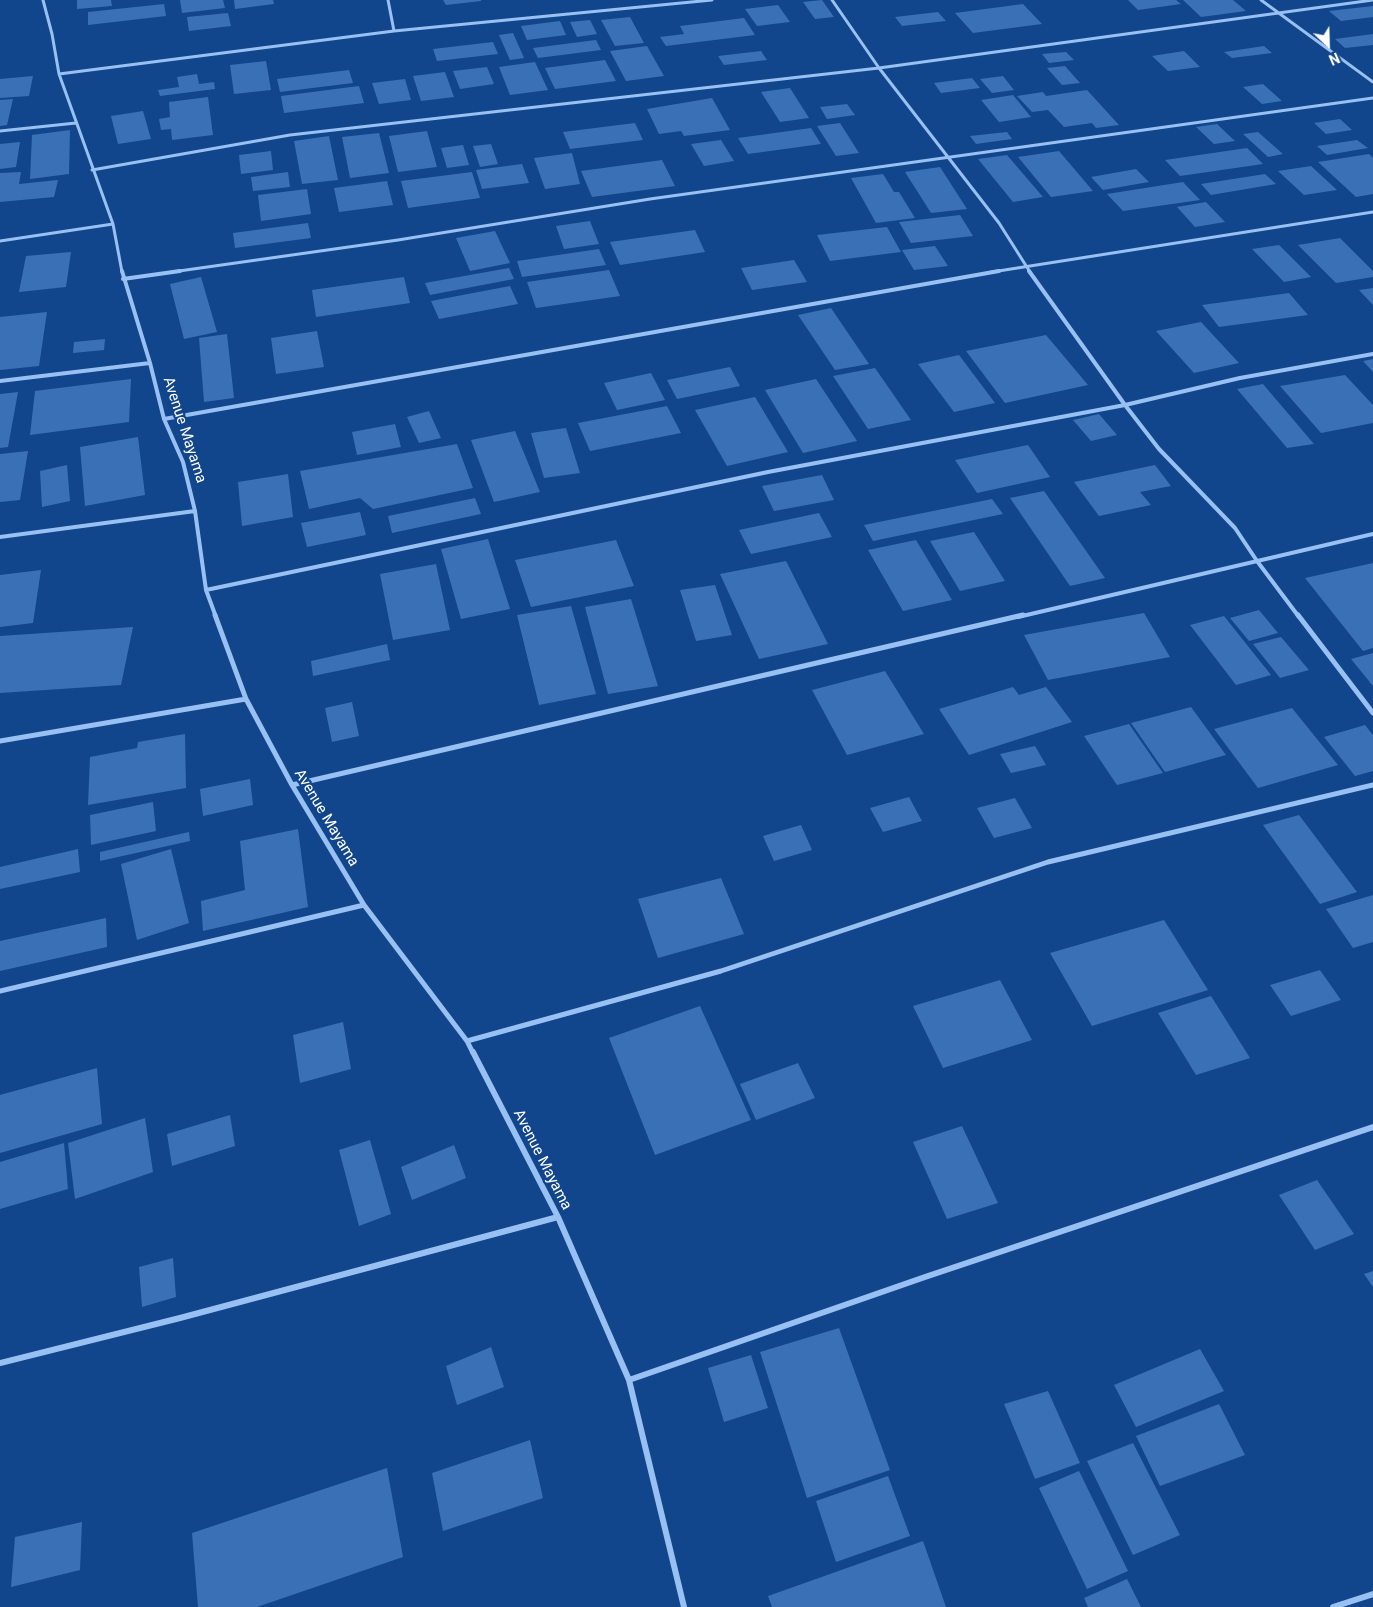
<!DOCTYPE html>
<style>
body{margin:0}
#map{position:relative;width:1373px;height:1607px;overflow:hidden;background:#11468c;font-family:Roboto,sans-serif}
canvas{display:block}
.north{position:absolute;left:1303px;top:20px;width:50px;height:50px;-webkit-text-stroke:4px #11468c;paint-order:stroke;rotate:156deg;font-size:14px;font-weight:700;line-height:20px;text-align:center;color:#fff}
.north::after{content:'';display:block;margin:auto;width:18px;height:22px;background:#fff;clip-path:polygon(50% 0,100% 100%,50% 72%,0 100%)}
</style>
<div id="map">
<canvas width="1373" height="1607"></canvas>
<div class="north">N</div>
</div>
<script>
const ctx = document.querySelector('canvas').getContext('2d');
ctx.lineJoin = 'round';
function fillPath(path, color) { ctx.fillStyle = color; ctx.fill(path, 'evenodd'); }
const poly = rows => new Path2D(rows.map(r => 'M' + r).join(''));
function strokePath(path, color, width, dash) { ctx.strokeStyle = color; ctx.lineWidth = width; ctx.lineCap = dash ? 'butt' : 'round'; ctx.setLineDash(dash || []); ctx.stroke(path); }
function write(font, color, halo, rows, align = 'center') {
  ctx.font = font + ' Roboto,sans-serif'; ctx.lineWidth = 4.5; ctx.setLineDash([]); ctx.textBaseline = 'middle'; ctx.strokeStyle = halo; ctx.fillStyle = color; for (const [text, x, y, turn = 0] of rows) {
    ctx.save(); ctx.translate(x, y); ctx.rotate((+turn || 0) * Math.PI / 180); ctx.textAlign = isNaN(turn) ? turn : align; if (halo) ctx.strokeText(text, 0, 0); ctx.fillText(text, 0, 0); ctx.restore();
  }
}
fillPath(poly([
 [77,0,111,0,112,6,77,9],
 [180,0,223,0,225,8,182,13],
 [234,0,273,0,274,4,235,9],
 [443,0,481,0,481,1,446,5],
 [822,0,834,17,815,19,803,2],
 [1128,0,1176,0,1181,4,1138,10],
 [1183,0,1233,0,1246,11,1201,17],
 [164,4,166,16,88,25,88,12],
 [1023,4,1042,24,973,33,955,13],
 [778,5,790,22,757,26,745,9],
 [1373,6,1373,17,1341,21,1329,11],
 [938,12,946,21,902,26,895,17],
 [228,13,231,26,189,31,187,17],
 [630,17,644,43,615,46,601,20],
 [744,18,755,35,666,46,660,37,684,34,680,26],
 [590,20,597,34,577,37,570,22],
 [560,21,566,35,527,40,521,26],
 [513,33,524,58,510,60,499,35],
 [1373,34,1373,45,1345,48,1335,39],
 [596,40,601,50,538,58,533,48],
 [493,42,498,54,437,61,433,49],
 [647,46,664,76,626,81,610,51],
 [1264,46,1272,53,1232,58,1224,52],
 [761,51,767,60,724,65,718,56],
 [1184,51,1200,67,1168,71,1152,56],
 [1066,52,1074,60,1049,63,1042,54],
 [605,60,616,81,555,89,545,68],
 [266,61,271,90,234,94,230,65],
 [535,62,548,90,510,95,499,67],
 [1065,66,1080,83,1062,85,1047,68],
 [487,67,494,84,460,89,453,71],
 [349,70,353,83,280,92,277,79],
 [445,72,454,97,421,101,413,76],
 [197,74,199,84,214,82,215,89,160,96,158,90,179,87,177,77],
 [33,76,29,96,0,98,0,79],
 [1003,76,1014,90,992,93,980,79],
 [972,78,980,88,941,93,934,83],
 [405,79,411,100,379,104,372,83],
 [1263,84,1282,101,1262,104,1243,87],
 [359,86,364,103,284,113,281,96],
 [790,88,809,118,780,122,761,92],
 [1087,90,1119,125,1096,128,1092,123,1064,127,1048,110,1032,112,1017,96,1043,92,1046,96],
 [1013,95,1031,117,999,122,981,100],
 [208,97,213,135,172,140,171,129,161,130,159,119,170,117,169,102],
 [712,98,730,130,684,136,681,131,659,134,647,109],
 [13,99,7,125,0,126,0,100],
 [847,104,855,115,827,119,820,107],
 [143,111,151,139,118,144,111,116],
 [1340,119,1352,130,1326,134,1314,123],
 [635,123,643,140,570,149,563,132],
 [840,123,859,153,836,156,817,126],
 [1217,124,1235,141,1214,144,1196,127],
 [811,128,821,144,748,154,738,138],
 [70,130,69,174,30,179,32,135],
 [427,131,437,167,398,172,389,136],
 [1007,132,1012,139,976,144,970,136],
 [1258,132,1283,154,1268,157,1243,134],
 [379,133,389,173,350,178,342,137],
 [329,136,338,180,302,184,294,141],
 [721,140,734,161,704,166,691,144],
 [1357,140,1368,148,1327,155,1317,146],
 [20,142,16,167,0,169,0,144],
 [491,144,498,164,480,167,473,146],
 [463,145,469,165,447,168,441,148],
 [1247,148,1263,164,1180,176,1165,160],
 [271,151,273,170,241,174,239,155],
 [1059,151,1093,191,1051,197,1018,157],
 [572,153,580,184,545,189,534,158],
 [1369,154,1373,158,1373,194,1356,197,1318,162],
 [1007,155,1043,197,1013,202,978,159],
 [662,160,675,186,592,197,581,171],
 [522,164,529,183,482,189,476,170],
 [1311,166,1337,190,1304,195,1278,171],
 [940,167,967,209,931,213,905,172],
 [1136,169,1149,182,1103,190,1091,177],
 [21,172,19,184,58,180,54,197,0,202,0,173],
 [288,172,290,187,253,191,251,177],
 [472,172,480,198,408,208,401,181],
 [883,174,894,192,899,192,915,218,876,223,851,178],
 [1265,174,1276,184,1211,195,1201,184],
 [387,181,393,205,339,212,334,188],
 [1183,182,1200,200,1123,211,1107,194],
 [307,189,311,214,261,221,258,195],
 [1206,202,1225,222,1195,227,1177,207],
 [960,215,973,236,911,243,899,222],
 [590,221,599,244,564,249,556,226],
 [308,223,311,238,235,248,233,233],
 [887,227,901,252,830,261,817,235],
 [695,230,705,252,620,265,610,242],
 [495,231,510,263,470,271,456,238],
 [1340,238,1373,271,1373,277,1336,283,1298,245],
 [1279,245,1311,277,1284,282,1252,249],
 [935,246,948,266,914,270,902,250],
 [599,249,606,265,522,277,517,261],
 [71,252,66,287,19,292,26,256],
 [794,260,807,282,752,290,741,268],
 [509,268,514,279,430,295,425,283],
 [609,270,620,296,536,308,527,282],
 [201,277,217,332,184,339,170,284],
 [404,277,410,303,316,317,312,290],
 [510,286,518,304,439,319,431,301],
 [1373,288,1373,305,1359,290],
 [1289,293,1308,315,1219,327,1202,305],
 [831,308,869,364,835,370,798,315],
 [47,312,39,366,0,370,0,317],
 [1201,322,1239,363,1194,373,1156,331],
 [317,331,324,367,276,374,271,338],
 [227,334,234,398,204,402,199,338],
 [1046,335,1088,385,1005,403,966,351],
 [105,339,104,350,73,353,74,342],
 [959,355,995,403,954,412,918,364],
 [1373,359,1373,372,1363,361],
 [730,367,740,386,677,399,667,380],
 [875,368,911,420,868,429,833,376],
 [651,373,665,400,617,410,604,383],
 [1345,375,1373,405,1373,423,1321,433,1280,386],
 [131,379,129,422,30,435,35,391],
 [816,379,857,441,803,453,765,390],
 [1263,384,1314,444,1287,448,1237,389],
 [18,392,8,447,0,448,0,394],
 [755,397,788,452,727,466,695,410],
 [667,406,681,433,590,451,578,423],
 [429,411,441,438,419,443,407,417],
 [1099,414,1117,435,1091,441,1073,420],
 [395,424,401,447,357,455,352,432],
 [566,428,580,473,544,478,531,433],
 [515,431,540,492,494,502,471,440],
 [138,437,145,495,85,506,80,447],
 [457,444,473,488,373,509,360,498,309,509,300,471],
 [1028,445,1050,477,977,493,955,460],
 [28,451,20,500,0,502,0,454],
 [67,465,70,501,42,507,40,471],
 [1155,465,1171,486,1140,492,1151,505,1099,516,1074,482],
 [288,474,293,517,242,526,238,482],
 [822,475,834,500,774,511,762,486],
 [1044,491,1105,578,1070,586,1010,498],
 [475,498,481,514,392,533,388,516],
 [992,499,1003,514,873,541,864,525],
 [360,512,366,535,307,547,301,523],
 [819,513,832,537,751,554,739,530],
 [974,532,1005,581,960,591,930,541],
 [488,539,510,609,461,619,441,549],
 [616,540,634,586,531,607,515,560],
 [916,540,952,600,903,611,868,550],
 [786,561,828,644,759,659,720,574],
 [1373,563,1373,648,1363,651,1305,578],
 [436,564,450,630,393,640,380,574],
 [41,570,33,623,0,627,0,575],
 [715,585,732,635,696,641,680,590],
 [631,599,658,686,608,694,585,607],
 [571,606,596,694,539,705,517,615],
 [1259,610,1278,633,1249,641,1230,618],
 [1144,613,1170,657,1048,680,1024,635],
 [1224,616,1271,675,1236,685,1190,625],
 [133,627,121,685,0,693,0,636],
 [1281,637,1309,670,1280,678,1253,644],
 [387,644,390,660,313,676,311,661],
 [1373,653,1373,686,1351,659],
 [885,671,924,734,847,755,812,690],
 [1013,687,1019,695,1046,687,1072,722,969,755,939,709],
 [352,702,359,736,332,742,325,708],
 [1191,707,1226,755,1165,772,1131,723],
 [1292,708,1338,765,1258,788,1214,729],
 [1129,724,1163,773,1117,785,1084,736],
 [1365,725,1373,735,1373,771,1355,776,1324,737],
 [185,734,186,788,88,805,90,757,137,748,138,742],
 [1035,746,1046,765,1011,773,1000,754],
 [250,779,253,805,203,816,200,789],
 [909,797,922,821,883,832,870,808],
 [1015,798,1032,828,994,838,977,808],
 [153,802,156,831,91,845,90,815],
 [1299,815,1357,892,1320,904,1263,825],
 [801,825,812,850,774,861,763,836],
 [298,829,308,907,203,931,201,901,245,890,240,841],
 [189,832,190,841,100,861,100,852],
 [78,849,80,872,0,889,0,867],
 [171,849,189,923,137,940,121,864],
 [721,878,744,934,658,958,638,899],
 [1373,895,1373,942,1353,948,1326,909],
 [106,918,107,947,0,971,0,941],
 [1164,920,1208,990,1092,1026,1050,953],
 [1320,970,1341,1000,1291,1016,1270,985],
 [1000,980,1032,1040,943,1068,913,1006],
 [1211,996,1250,1058,1196,1075,1158,1013],
 [700,1006,751,1120,655,1155,609,1038],
 [343,1022,351,1069,300,1083,293,1035],
 [798,1063,815,1098,756,1120,740,1084],
 [97,1068,102,1124,0,1153,0,1095],
 [230,1115,235,1146,172,1166,167,1134],
 [145,1118,153,1172,75,1199,68,1143],
 [962,1126,998,1203,947,1219,913,1142],
 [370,1140,391,1214,359,1226,339,1150],
 [64,1143,68,1189,0,1209,0,1162],
 [454,1145,466,1178,412,1200,401,1167],
 [1317,1180,1354,1234,1315,1250,1279,1195],
 [173,1258,176,1297,142,1307,139,1267],
 [1373,1271,1373,1287,1364,1274],
 [839,1328,890,1470,807,1498,760,1352],
 [491,1347,504,1387,457,1405,446,1366],
 [1200,1349,1224,1391,1136,1427,1114,1385],
 [751,1355,768,1408,724,1422,708,1368],
 [1048,1391,1080,1463,1035,1479,1004,1404],
 [1219,1404,1245,1455,1160,1486,1136,1436],
 [530,1440,543,1498,443,1531,432,1473],
 [1133,1443,1180,1535,1133,1555,1087,1461],
 [387,1468,403,1557,257,1607,198,1607,192,1533],
 [1079,1471,1128,1571,1087,1589,1039,1488],
 [888,1476,910,1536,836,1562,816,1501],
 [82,1522,80,1570,11,1587,15,1537],
 [923,1541,946,1607,772,1607,768,1596],
 [1127,1579,1141,1607,1088,1607,1084,1598]
]), '#3a70b6');
strokePath(poly([
 [43,0,52,34,59,74,113,224,122,272],
 [388,0,394,31],
 [832,0,879,68,999,223,1030,272],
 [1261,0,1373,82],
 [59,74,394,31,712,0],
 [0,131,76,123],
 [92,170,290,135,879,68,1373,0],
 [0,241,113,224],
 [172,272,398,240,650,199,1373,98],
 [992,272,1373,212]
]), '#99c0f2', 3);
strokePath(poly([
 [122,271,150,363,164,419,183,462,195,511,206,590,216,617],
 [1029,271,1125,405,1159,449,1235,528,1257,561,1299,617],
 [123,279,180,271],
 [0,381,150,363],
 [164,419,999,271],
 [0,537,195,511],
 [206,590,768,472,1125,405,1240,378,1373,354],
 [1018,617,1373,534]
]), '#99c0f2', 4);
strokePath(poly([
 [215,615,246,699,292,785,364,905,467,1041,473,1053],
 [1298,615,1373,713],
 [0,741,246,699],
 [292,785,1023,615],
 [0,991,364,905],
 [467,1041,721,971,1048,862,1373,785]
]), '#99c0f2', 5);
strokePath(poly([
 [473,1052,558,1217,629,1380,684,1607],
 [0,1363,180,1318,558,1217],
 [629,1380,925,1277,1373,1127],
 [1333,1607,1373,1594]
]), '#99c0f2', 6);
write('15px', '#fff', '#11468c', [
 ["Avenue Mayama",184,430,72],
 ["Avenue Mayama",326,818,59],
 ["Avenue Mayama",542,1160,63]
]);
</script>
